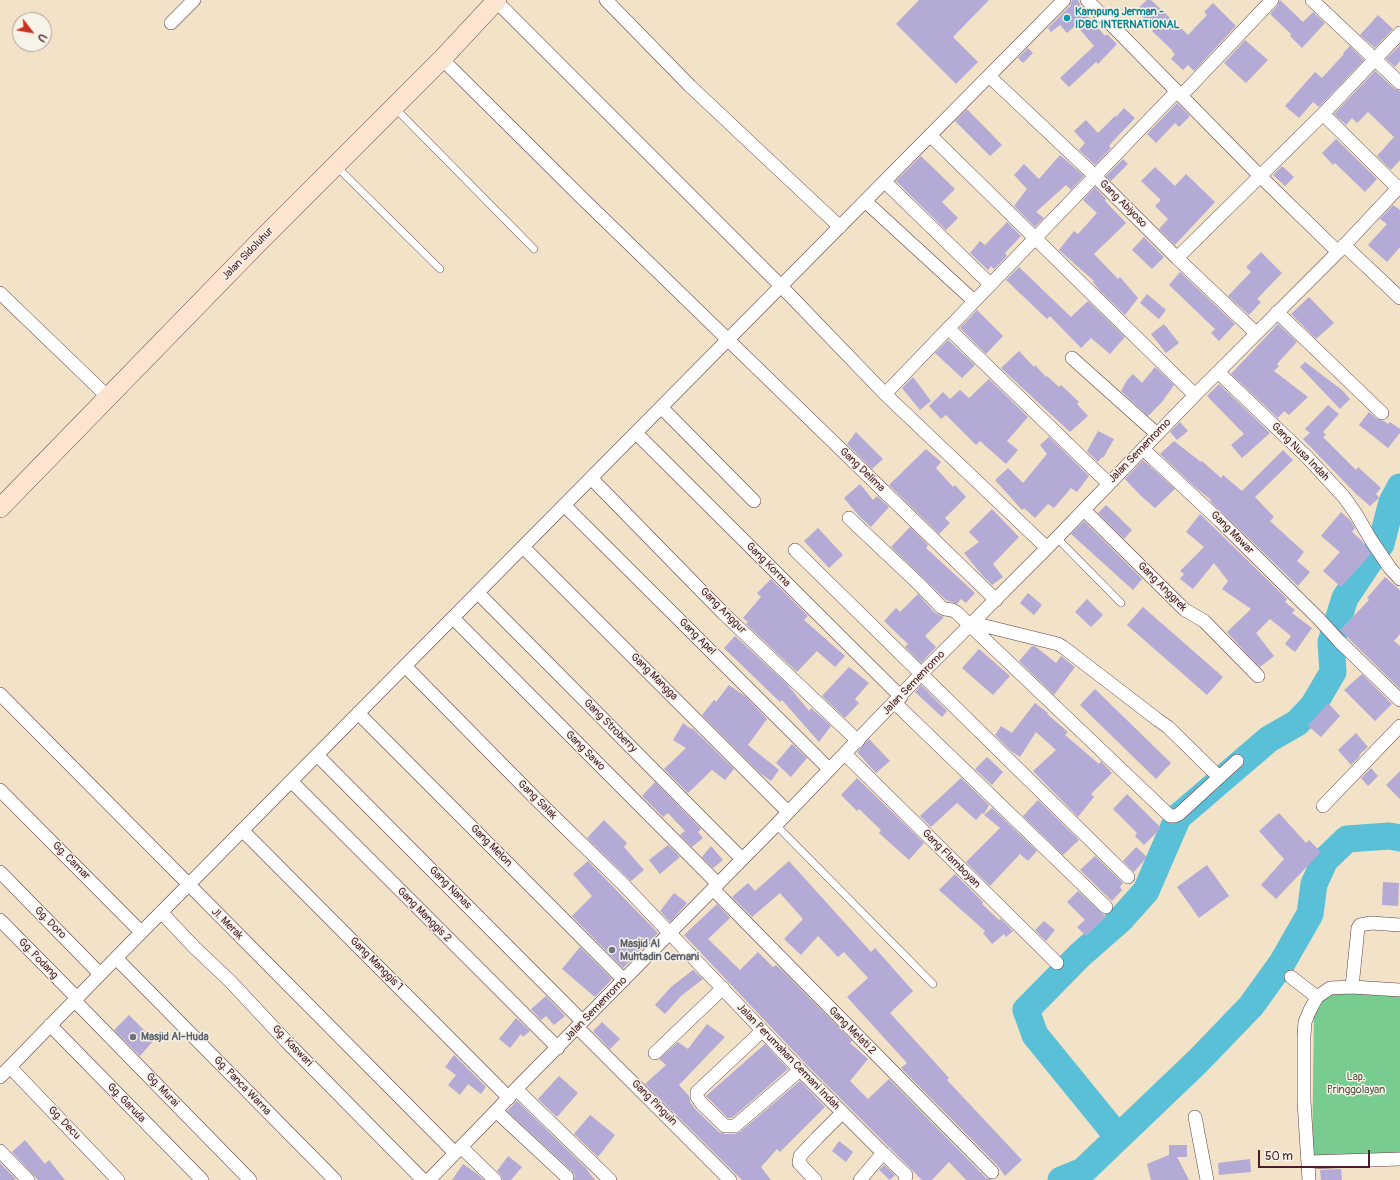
<!DOCTYPE html>
<style>
body{margin:0}
#map{position:relative;width:1400px;height:1180px;overflow:hidden;background:#f1e2c8;font-family:Pangolin,sans-serif}
canvas{display:block}
.north{position:absolute;left:12px;top:12px;width:40px;height:40px;box-sizing:border-box;background:#f7f3e8;border:1px solid #b29e9c;border-radius:50%;rotate:121deg;font-size:11px;font-weight:700;line-height:16px;text-align:center;color:#4a1f2b}
.north::after{content:'';display:block;margin:auto;width:14px;height:18px;background:#c8321e;clip-path:polygon(50% 0,100% 100%,50% 72%,0 100%)}
.scale{position:absolute;left:1258px;top:1150px;width:112px;height:18px;box-sizing:border-box;border:2px solid #4a1f2b;border-top:0;padding-left:5px;font-size:12px;line-height:14px;white-space:nowrap;color:#4a1f2b;-webkit-text-stroke:3px #f7f3e8;paint-order:stroke}
</style>
<div id="map">
<canvas width="1400" height="1180"></canvas>
<div class="north">U</div>
<div class="scale">50 m</div>
</div>
<script>
const ctx = document.querySelector('canvas').getContext('2d');
ctx.lineJoin = 'round';
function fillPath(path, color) { ctx.fillStyle = color; ctx.fill(path, 'evenodd'); }
const poly = rows => new Path2D(rows.map(r => 'M' + r).join(''));
function strokePath(path, color, width, dash) { ctx.strokeStyle = color; ctx.lineWidth = width; ctx.lineCap = dash ? 'butt' : 'round'; ctx.setLineDash(dash || []); ctx.stroke(path); }
function write(font, color, halo, rows, align = 'center') {
  ctx.font = font + ' Pangolin,sans-serif'; ctx.lineWidth = 3; ctx.setLineDash([]); ctx.textBaseline = 'middle'; ctx.strokeStyle = halo; ctx.fillStyle = color; for (const [text, x, y, turn = 0] of rows) {
    ctx.save(); ctx.translate(x, y); ctx.rotate((+turn || 0) * Math.PI / 180); ctx.textAlign = isNaN(turn) ? turn : align; if (halo) ctx.strokeText(text, 0, 0); ctx.fillText(text, 0, 0); ctx.restore();
  }
}
fillPath(poly([
 [1339,992,1400,996,1400,1155,1312,1159,1314,1012,1326,996]
]), '#78cc90');
strokePath(poly([
 [1118,1137,1035,1035,1026,1010,1080,955,1121,919,1146,891,1178,817,1269,739,1297,723,1313,706,1333,672,1331,642,1345,598,1381,544,1392,502,1400,487],
 [1061,1180,1083,1171,1198,1061,1251,1006,1282,963,1310,914,1314,884,1325,860,1347,839,1389,836,1400,838]
]), '#5ac0d7', 27);
fillPath(poly([
 [919,0,989,0,953,37,978,62,956,84,896,24],
 [1072,0,1078,0,1081,6,1089,13,1087,15,1105,36,1107,34,1117,44,1098,64,1096,62,1069,87,1060,78,1094,46,1076,25,1067,33,1060,25,1051,32,1048,28,1070,6],
 [1147,0,1151,0,1188,35,1207,15,1204,12,1213,3,1236,26,1194,71,1188,65,1183,70,1171,59,1175,54,1172,51,1173,51,1152,31,1154,29,1136,10],
 [1280,0,1303,22,1313,12,1325,23,1302,48,1290,36,1291,34,1270,14,1278,5],
 [1378,15,1393,29,1375,48,1360,35],
 [1245,40,1268,60,1246,83,1224,63],
 [1400,45,1400,61,1395,67,1386,59],
 [1350,46,1364,60,1319,107,1313,102,1299,118,1285,106,1315,72,1322,78,1344,54,1343,53],
 [1028,48,1033,53,1023,63,1018,58],
 [1375,71,1395,89,1400,91,1400,160,1391,170,1377,156,1394,137,1368,112,1357,123,1352,118,1346,125,1334,114],
 [1177,103,1190,116,1179,127,1175,123,1156,143,1147,134],
 [1124,108,1135,118,1116,138,1109,146,1111,148,1095,165,1079,150,1085,143,1074,131,1086,120,1098,133,1115,116,1116,117],
 [967,109,1002,145,990,156,955,121],
 [1336,139,1377,179,1365,192,1335,163,1333,165,1322,153],
 [1060,155,1084,176,1071,190,1066,185,1036,212,1044,218,1035,227,1014,206,1027,189,1014,175,1024,164,1039,179],
 [921,156,955,189,942,202,958,218,946,230,896,181],
 [1123,159,1128,164,1111,181,1106,176],
 [1282,166,1294,177,1285,186,1273,175],
 [1155,167,1175,186,1186,174,1215,202,1175,245,1159,229,1168,219,1155,206,1161,200,1141,181],
 [1095,187,1106,199,1105,201,1126,223,1094,254,1118,279,1120,277,1138,298,1125,315,1100,291,1093,282,1094,281,1059,250,1074,231,1078,234,1097,213,1083,200],
 [1393,205,1400,210,1400,247,1387,262,1368,245,1387,224,1380,219],
 [1007,222,1021,236,1005,253,1007,256,994,269,991,266,988,270,970,253,980,241,985,245],
 [1144,237,1164,257,1152,269,1132,250],
 [1261,252,1282,273,1257,299,1261,302,1249,315,1228,296,1251,272,1246,267],
 [1019,267,1071,317,1088,301,1125,337,1110,354,1091,338,1081,348,1050,316,1047,319,1006,280],
 [1180,272,1235,324,1219,341,1211,333,1215,329,1169,285],
 [1147,294,1166,310,1159,319,1140,303],
 [1309,297,1334,323,1316,339,1291,314],
 [977,310,1003,336,986,354,960,328],
 [1164,324,1179,343,1166,353,1151,334],
 [1278,324,1297,342,1277,364,1279,366,1274,371,1308,397,1289,415,1284,411,1278,418,1231,374],
 [948,340,975,365,962,378,935,353],
 [1019,351,1034,367,1035,365,1046,377,1047,376,1059,387,1061,385,1079,402,1077,404,1088,416,1070,432,1001,368],
 [1305,362,1342,390,1350,399,1340,409,1300,367],
 [1155,367,1174,385,1162,402,1148,416,1121,391,1127,380,1133,374,1142,383],
 [913,377,931,401,920,410,902,388],
 [989,379,1028,417,1007,441,1018,450,1006,464,980,441,976,445,946,415,941,419,929,406,943,392,950,399,960,390,969,398],
 [1219,384,1270,433,1242,458,1231,445,1244,434,1207,396],
 [1328,405,1339,414,1323,432,1326,435,1323,437,1356,470,1358,467,1381,488,1376,494,1379,498,1370,506,1356,494,1303,439,1310,433,1305,429],
 [1369,412,1377,419,1384,421,1388,424,1390,422,1400,429,1400,433,1388,448,1359,425],
 [1180,422,1188,431,1177,440,1170,432],
 [1098,431,1114,439,1103,458,1102,457,1098,462,1087,451],
 [856,432,883,459,872,469,847,444],
 [1049,437,1089,476,1077,492,1071,488,1054,508,1048,504,1035,518,1024,508,1022,510,995,480,1008,468,1023,483,1047,454,1040,445],
 [1174,441,1201,462,1202,461,1221,478,1223,475,1242,491,1283,450,1293,460,1255,497,1274,517,1270,521,1304,552,1297,561,1310,572,1298,586,1210,501,1211,500,1195,487,1160,454],
 [926,449,941,462,936,468,953,487,955,485,966,497,945,518,950,523,939,534,889,485],
 [1143,460,1175,489,1155,508,1140,495,1125,479],
 [860,484,873,500,877,496,889,507,871,527,860,517,844,498],
 [1106,505,1132,530,1124,539,1098,513],
 [992,509,1019,537,993,564,1003,577,992,585,982,575,964,553,979,542,969,532],
 [1341,512,1350,520,1355,528,1352,532,1362,541,1371,554,1341,587,1323,571,1340,552,1321,536],
 [1200,514,1287,599,1285,602,1295,610,1292,613,1312,628,1295,652,1285,644,1291,636,1270,619,1256,633,1274,656,1260,667,1246,653,1227,632,1251,609,1222,589,1228,581,1214,563,1193,589,1180,579,1184,574,1180,571,1204,547,1186,532],
 [1084,521,1142,579,1133,590,1071,534],
 [910,527,928,545,926,548,975,593,966,603,961,599,957,604,946,600,891,547],
 [818,528,843,555,829,568,804,541],
 [1385,577,1400,590,1400,634,1394,641,1400,646,1400,689,1340,630,1369,600,1367,598],
 [771,579,808,616,804,620,845,656,835,667,817,651,797,672,746,624,748,622,743,618,761,597,757,593],
 [1028,593,1042,605,1034,615,1020,603],
 [918,594,935,613,944,617,925,636,936,647,921,663,905,647,908,644,884,621,896,608,900,612],
 [1087,599,1103,615,1091,627,1075,612],
 [1143,607,1223,677,1207,695,1127,625],
 [735,636,786,683,809,711,811,708,831,726,819,742,782,700,780,702,724,648],
 [1032,646,1036,647,1056,663,1061,656,1075,667,1054,695,1019,661],
 [979,649,1010,676,993,695,962,668],
 [849,667,869,683,855,699,859,703,845,718,822,696],
 [1362,674,1392,704,1375,721,1344,690],
 [729,685,746,697,767,719,748,745,779,770,771,781,760,773,702,715,714,700,716,702],
 [921,685,947,711,942,717,915,692],
 [1095,689,1171,763,1156,779,1080,705],
 [1035,703,1048,713,1047,714,1068,732,1065,735,1099,764,1101,761,1112,773,1091,794,1094,797,1078,817,1033,771,1056,750,1036,732,1020,757,1011,751,995,735,1001,726,1012,733],
 [1328,703,1340,716,1321,737,1308,726],
 [683,723,691,729,692,728,734,769,725,780,712,770,688,793,664,769,686,748,673,740],
 [1356,733,1368,747,1359,755,1360,756,1351,765,1338,750],
 [869,739,890,761,876,773,857,752],
 [792,744,807,758,791,777,776,763],
 [987,757,1003,772,992,785,975,769],
 [1371,768,1378,776,1368,786,1361,778],
 [1400,771,1400,799,1386,785],
 [857,778,924,843,909,860,879,833,881,830,859,809,857,811,841,795],
 [961,778,989,805,984,814,982,813,976,820,957,803,931,827,920,816],
 [655,782,701,829,698,832,703,838,692,847,680,835,685,831,668,813,663,817,642,796],
 [1127,794,1161,828,1144,845,1135,836,1137,833,1113,809],
 [1038,800,1079,840,1063,855,1023,816],
 [992,808,1037,851,1028,861,1020,854,990,886,966,862,1000,828,984,815],
 [1279,813,1306,843,1309,840,1321,852,1276,899,1261,885,1284,859,1259,831],
 [604,820,627,843,624,847,644,870,631,881,587,838],
 [668,845,680,857,660,874,649,860],
 [711,846,723,860,713,868,702,857],
 [1136,847,1147,857,1134,872,1123,861],
 [1095,856,1123,883,1120,887,1122,890,1112,901,1080,870],
 [588,861,658,933,623,968,572,916,592,896,573,874],
 [789,861,871,952,875,948,913,991,890,1013,949,1078,947,1080,1022,1160,1005,1176,998,1166,901,1068,907,1063,847,997,868,978,844,952,838,957,818,936,801,955,784,939,803,919,780,893,752,917,732,897,748,883,755,891],
 [1207,865,1229,896,1199,918,1177,887],
 [955,874,983,902,982,904,999,920,1001,919,1013,931,1006,937,1004,934,992,944,983,933,985,931,939,890],
 [1383,882,1399,883,1398,906,1382,905],
 [1078,891,1106,917,1086,936,1077,927,1085,920,1067,902],
 [674,893,687,903,670,922,660,911],
 [717,904,730,918,708,939,740,970,758,952,773,967,776,965,784,972,852,1041,850,1043,868,1059,850,1081,868,1099,889,1079,986,1178,993,1180,966,1180,949,1162,932,1180,922,1180,806,1064,684,935],
 [1044,921,1055,930,1046,941,1035,930],
 [580,947,612,979,595,997,562,969],
 [693,970,703,979,681,996,665,1014,655,1005,671,987],
 [546,996,565,1016,554,1025,546,1016,541,1020,531,1009],
 [129,1015,154,1040,140,1056,114,1030],
 [516,1018,530,1031,523,1037,521,1034,510,1048,499,1039],
 [602,1022,620,1039,610,1049,593,1031],
 [707,1024,725,1037,679,1085,689,1096,690,1102,696,1110,719,1132,725,1134,735,1134,740,1132,800,1081,825,1107,780,1152,777,1149,761,1167,771,1180,742,1180,645,1084,666,1065,659,1059,678,1042,688,1049],
 [765,1044,788,1069,732,1118,728,1118,706,1096],
 [454,1055,486,1087,481,1094,468,1084,460,1095,448,1085,456,1075,445,1067],
 [559,1076,578,1093,557,1117,538,1099],
 [517,1101,587,1169,587,1170,595,1180,574,1180,575,1175,572,1171,507,1111],
 [590,1115,615,1135,598,1157,574,1134],
 [25,1140,45,1164,49,1160,65,1180,38,1180,12,1152],
 [839,1141,853,1152,846,1162,832,1151],
 [1169,1145,1187,1145,1187,1157,1177,1157,1189,1180,1151,1180,1147,1164,1169,1155],
 [508,1156,522,1167,511,1180,503,1180,501,1175,497,1171],
 [1250,1159,1251,1172,1219,1175,1218,1163],
 [0,1163,16,1179,14,1180,0,1180],
 [463,1164,476,1173,484,1180,452,1180],
 [884,1165,895,1175,890,1180,879,1170],
 [1341,1169,1342,1180,1321,1180,1320,1170]
]), '#b3aad5');
const service = poly([
 [394,107,534,249],
 [336,166,440,269],
 [1057,538,1121,603],
 [776,825,933,984]
]);
const minor = poly([
 [495,0,781,286,885,394,1047,548],
 [606,0,690,86,840,227],
 [1087,0,1260,176,1338,252],
 [1312,0,1400,83],
 [171,23,194,0],
 [442,59,582,198,996,600],
 [989,76,1095,176,1177,258,1256,333],
 [1181,96,1272,0],
 [1323,114,1398,188],
 [930,135,1195,395],
 [885,182,990,284],
 [865,201,974,301],
 [1344,245,1400,298],
 [1177,258,1323,114,1400,33],
 [0,293,108,397],
 [1277,312,1382,413],
 [948,328,1109,484],
 [1072,358,1157,434],
 [1218,372,1307,457,1344,497,1356,514,1371,540,1390,568,1400,579],
 [885,394,1176,92],
 [661,407,754,501],
 [636,433,901,697],
 [1143,449,1220,521,1319,619,1339,641,1400,700],
 [591,478,723,613,858,741],
 [564,505,829,769],
 [1084,510,1185,610,1204,621,1258,676],
 [849,518,921,586,941,607,945,609,952,610,956,612,1170,816,1175,816,1179,814,1237,761],
 [523,547,788,812],
 [795,550,1128,877],
 [478,593,742,859],
 [453,618,718,884],
 [973,623,1058,644,1063,647,1158,720,1168,727,1219,777],
 [405,666,537,800,622,883,800,1070,883,1153,860,1180],
 [0,694,455,1153],
 [894,702,1106,907],
 [358,713,624,980],
 [845,754,1057,963],
 [317,755,582,1021],
 [291,781,558,1048],
 [0,790,141,932],
 [1323,806,1400,726],
 [242,830,509,1098],
 [0,872,100,974],
 [713,889,992,1172],
 [161,912,195,948,230,981,286,1041,423,1180],
 [0,920,77,998],
 [116,958,335,1180],
 [1291,977,1317,997],
 [1352,987,1358,928,1360,925,1371,923,1400,925],
 [74,1000,250,1180],
 [50,1025,202,1180],
 [577,1027,730,1180],
 [762,1031,697,1092,697,1097,702,1104,725,1126,735,1126,800,1070],
 [655,1053,723,988],
 [10,1067,118,1180],
 [0,1077,116,958,1064,0],
 [516,1089,610,1180],
 [496,1111,567,1177],
 [1195,1117,1207,1180],
 [461,1147,495,1180],
 [0,1151,28,1180],
 [883,1153,906,1175,905,1180],
 [1309,1162,1400,1159],
 [429,1180,496,1111,516,1089,776,825,921,674,1047,548,1195,395,1338,252,1400,186],
 [815,1180,799,1163,800,1156,817,1138,842,1113],
 [1309,1180,1304,1101,1304,1036,1305,1022,1310,1010,1317,997,1330,988,1352,987,1400,990]
]);
const secondary = poly([
 [0,508,261,240,442,59,497,0]
]);
strokePath(service, '#633c43', 8);
strokePath(minor, '#633c43', 14);
strokePath(secondary, '#633c43', 20);
strokePath(service, '#fff', 7);
strokePath(minor, '#fff', 13);
strokePath(secondary, '#fde4d1', 19);
for (const [x, y, r, color] of [
 [1067,18,4,"#0f9aa8"],
 [612,950,4,"#6b7280"],
 [133,1037,4,"#6b7280"]
]) { const dot = new Path2D(); dot.arc(x, y, r, 0, 2 * Math.PI); ctx.fillStyle = color; ctx.fill(dot); strokePath(dot, '#f7f3e8', 1.5); }
write('bold 11px', '#0d838f', '#f7f3e8', [
 ["Kampung Jerman -",1075,12],
 ["IDBC INTERNATIONAL",1075,25]
], 'left');
write('11px', '#4a1f2b', '#f7f3e8', [
 ["Gang Abiyoso",1123,204,45],
 ["Jalan Sidoluhur",248,254,-46],
 ["Jalan Semenromo",1140,451,-46],
 ["Gang Nusa Indah",1300,452,45],
 ["Gang Delima",862,470,44],
 ["Gang Mawar",1232,533,45],
 ["Gang Korma",768,565,45],
 ["Gang Anggrek",1162,587,45],
 ["Gang Anggur",723,611,45],
 ["Gang Apel",697,637,45],
 ["Gang Mangga",654,677,45],
 ["Jalan Semenromo",914,683,-46],
 ["Gang Stroberry",610,726,45],
 ["Gang Sawo",585,751,45],
 ["Gang Salak",537,800,45],
 ["Gang Melon",491,846,45],
 ["Gang Flamboyan",951,859,45],
 ["Gg. Camar",71,861,45],
 ["Gang Nanas",450,888,45],
 ["Gang Manggis 2",424,915,45],
 ["Gg. Doro",50,923,45],
 ["Jl. Merak",227,924,45],
 ["Gg. Podang",38,959,46],
 ["Gang Manggis 1",376,964,45],
 ["Jalan Semenromo",596,1009,-46],
 ["Gang Melati 2",852,1031,45],
 ["Gg. Kaswari",292,1046,46],
 ["Jalan Perumahan Cemani Indah",788,1057,46],
 ["Gg. Panca Warna",242,1086,46],
 ["Gg. Murai",162,1090,46],
 ["Gg. Garuda",126,1103,46],
 ["Gang Pinguin",654,1103,45],
 ["Gg. Decu",64,1123,46]
]);
write('bold 11px', '#5b616d', '#f7f3e8', [
 ["Masjid Al",620,944],
 ["Muhtadin Cemani",620,957],
 ["Masjid Al-Huda",141,1037]
], 'left');
write('11px', '#585349', '#f7f3e8', [
 ["Lap.",1356,1077],
 ["Pringgolayan",1356,1090]
]);
</script>
